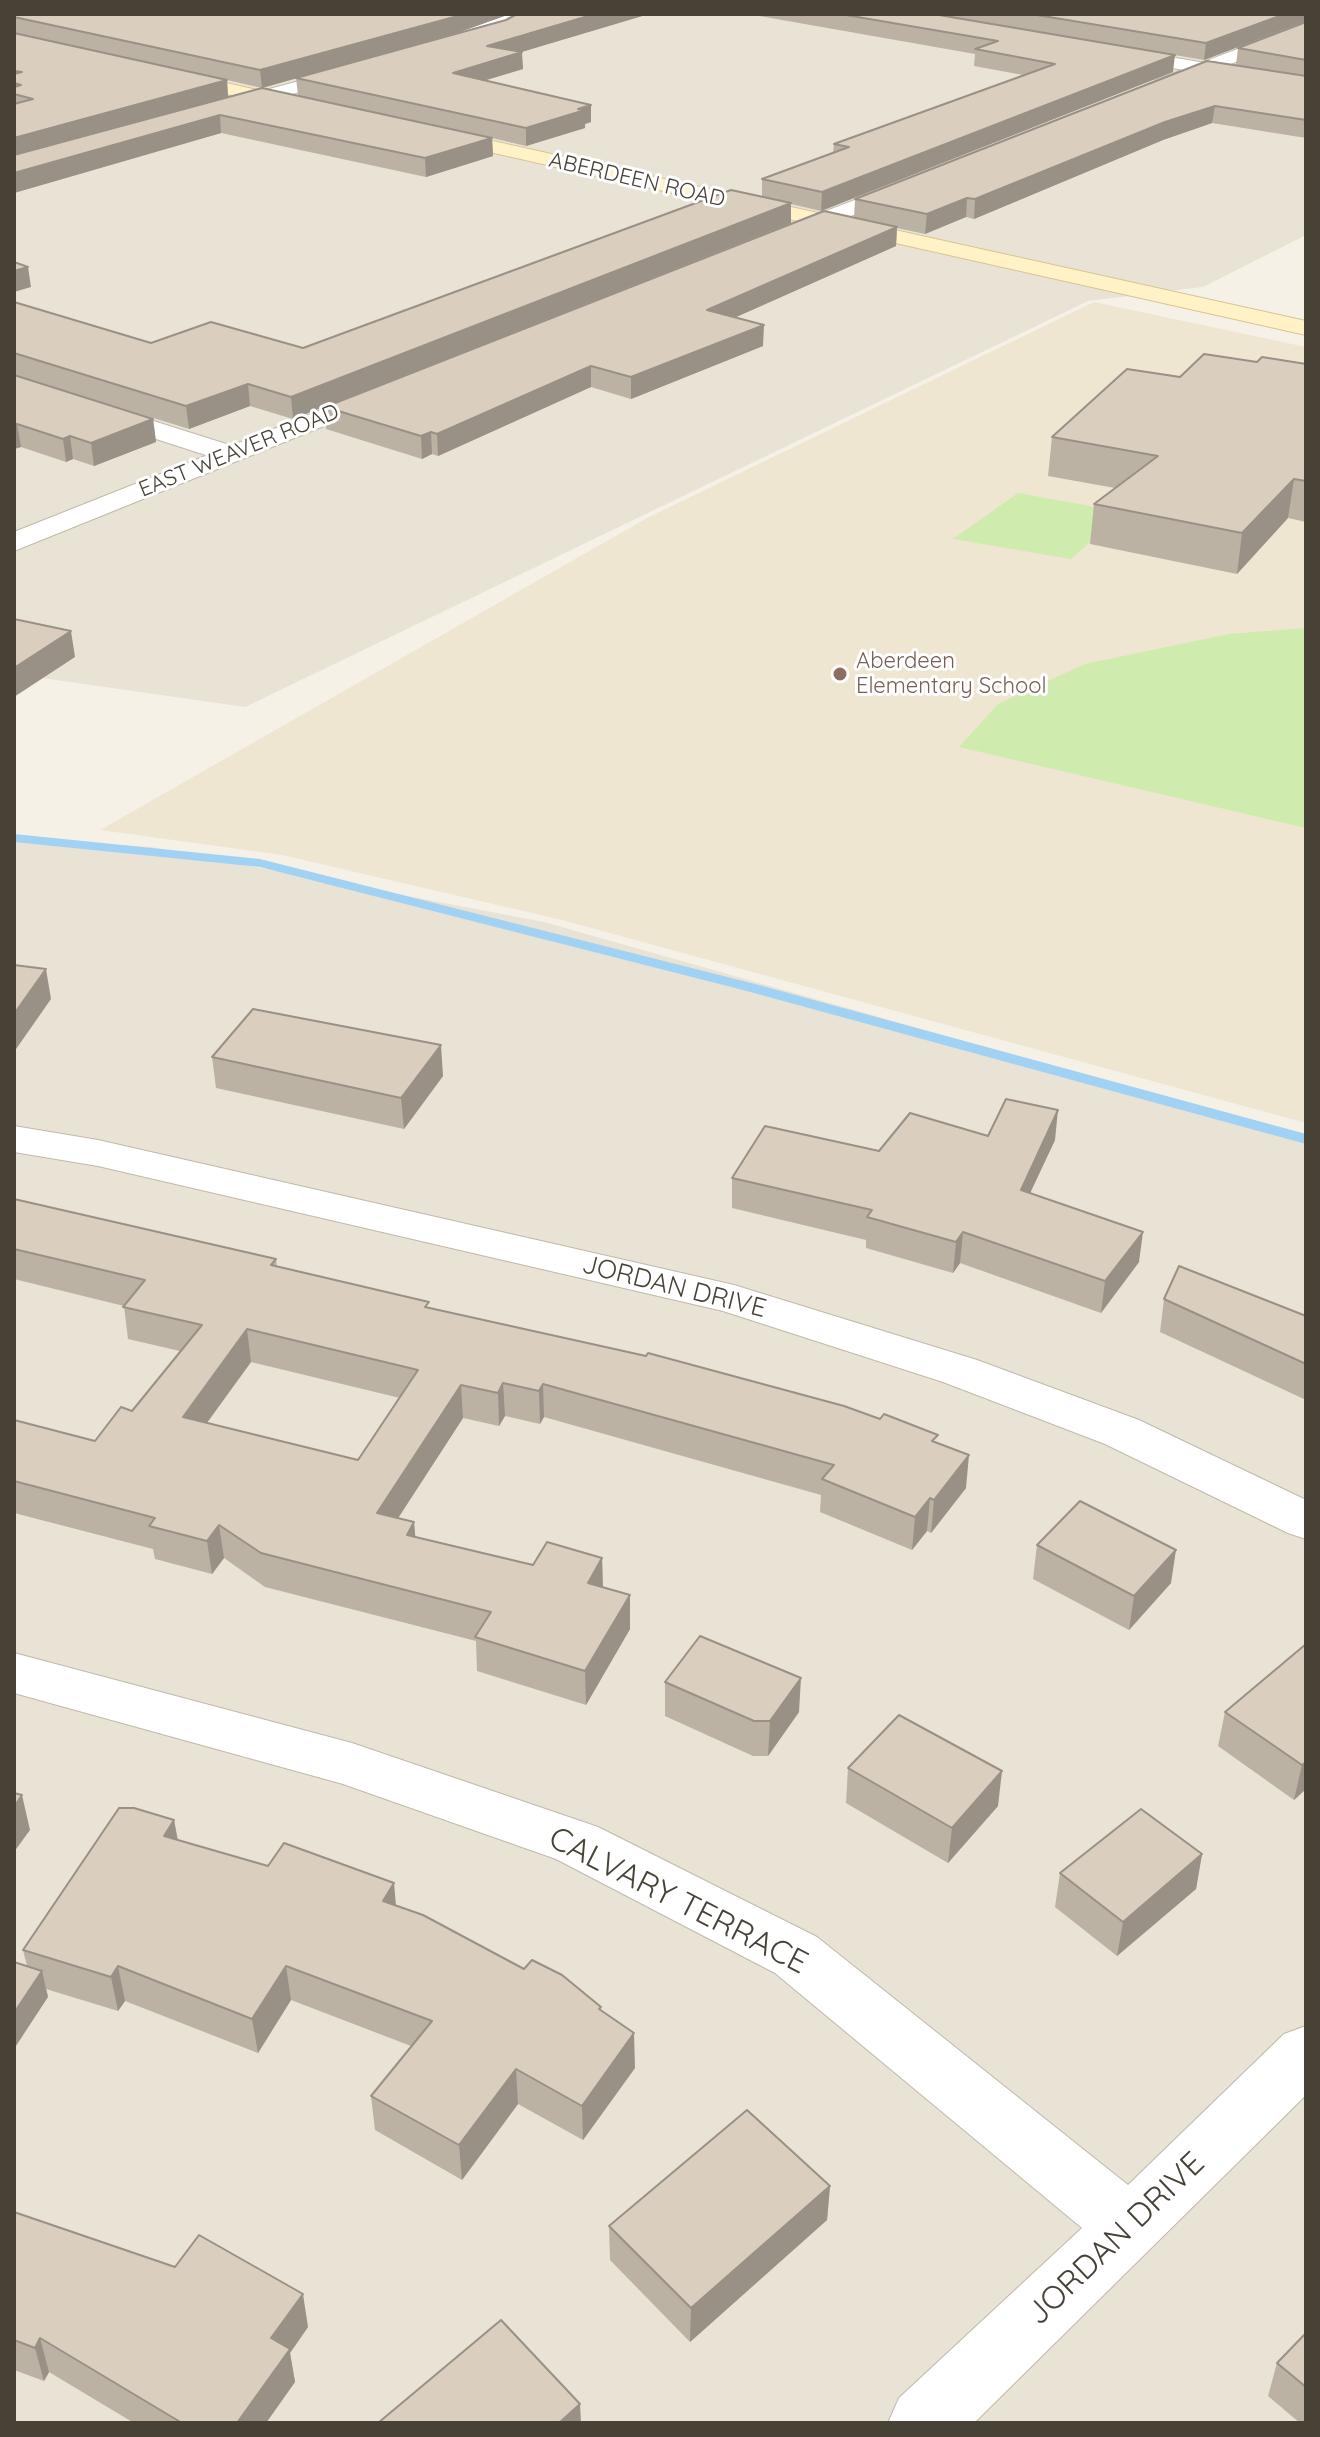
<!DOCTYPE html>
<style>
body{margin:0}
#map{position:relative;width:1320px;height:2437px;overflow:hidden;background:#f5f1e7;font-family:Quicksand,sans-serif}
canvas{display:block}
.frame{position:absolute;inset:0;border:16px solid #484136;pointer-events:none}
</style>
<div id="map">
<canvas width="1320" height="2437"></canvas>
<div class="frame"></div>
</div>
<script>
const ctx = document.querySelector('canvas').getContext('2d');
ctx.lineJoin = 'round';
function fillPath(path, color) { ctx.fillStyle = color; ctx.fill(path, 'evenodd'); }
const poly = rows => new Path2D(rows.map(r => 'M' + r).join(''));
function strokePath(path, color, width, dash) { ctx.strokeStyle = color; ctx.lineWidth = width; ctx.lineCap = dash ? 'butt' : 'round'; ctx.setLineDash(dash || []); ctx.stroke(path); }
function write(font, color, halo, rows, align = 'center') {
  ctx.font = font + ' Quicksand,sans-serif'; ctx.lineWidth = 6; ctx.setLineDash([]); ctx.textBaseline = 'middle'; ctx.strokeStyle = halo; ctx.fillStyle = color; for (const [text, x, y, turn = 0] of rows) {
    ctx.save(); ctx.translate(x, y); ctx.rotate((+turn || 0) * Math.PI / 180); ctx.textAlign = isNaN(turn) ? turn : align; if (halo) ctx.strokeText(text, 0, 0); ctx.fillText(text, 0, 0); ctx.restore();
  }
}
fillPath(poly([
 [14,14,1306,14,1306,235,1203,287,1088,301,245,707,14,674,14,41,44,34],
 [14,839,151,847,544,922,1306,1138,1306,2423,14,2423]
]), '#e9e3d5');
fillPath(poly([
 [1094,302,1306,347,1306,1123,562,920,282,855,100,830,649,517]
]), '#eee6d1');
fillPath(poly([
 [1018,493,1124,512,1071,559,953,539],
 [1306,628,1306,828,959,747,998,704,1085,664,1229,634]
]), '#cfebae');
fillPath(poly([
 [14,834,260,859,755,984,1306,1134,1306,1144,743,990,260,867,14,842,14,834]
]), '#a1d2f4');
const minor = poly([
 [509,14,542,14,534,19,430,40,421,35,430,30,509,14],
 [1117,48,1306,80,1306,92,1111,57,1108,53,1117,48],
 [355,66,361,67,364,71,361,75,224,113,215,107,217,103,355,66],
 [14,377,239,448,243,454,239,460,230,462,221,460,14,393,14,377],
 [14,1126,98,1140,734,1285,977,1360,1139,1420,1306,1500,1306,1539,1288,1533,1105,1444,943,1382,723,1311,98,1166,14,1152,14,1126],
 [14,1653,352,1743,598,1827,817,1937,1128,2185,1284,2034,1306,2026,1306,2095,974,2423,888,2423,899,2398,1082,2228,775,1973,556,1859,343,1784,14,1693,14,1653]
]);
const tertiary = poly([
 [1306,23,1306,34,1170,88,1156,88,1154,84,1156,80,1306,23],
 [910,179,917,181,920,185,917,189,792,240,784,242,773,235,776,230,910,179],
 [382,386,391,389,395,394,391,399,14,551,14,532,382,386]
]);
const secondary = poly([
 [168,70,311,102,313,106,304,112,162,79,159,75,168,70],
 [434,128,1306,321,1306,335,427,138,424,134,427,130,434,128]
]);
strokePath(minor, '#c1b9a9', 2);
strokePath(tertiary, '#c1b9a9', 2);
strokePath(secondary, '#d7c595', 2);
fillPath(minor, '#fff');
fillPath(tertiary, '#fff');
fillPath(secondary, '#fff2c7');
fillPath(poly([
 [14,14,510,14,457,33,262,88,227,80,228,97,298,95,296,78,506,20,517,14,649,14,521,52,523,69,486,80,591,122,585,124,585,128,526,146,492,138,493,156,426,177,221,133,14,193],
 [748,14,933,14,1173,72,821,211,791,204,791,223,293,419,250,406,189,429,14,375,14,302,151,343,303,348,762,197,762,179,833,153,834,144,1023,75,974,66,975,54],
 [934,14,1306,14,1306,21,1204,60],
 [1306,22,1306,138,1212,123,1163,140,974,219,966,217,925,234,897,228,896,246,736,317,763,346,631,399,591,387,438,456,432,454,422,459,326,429,325,407,854,218,855,199,1236,65,1238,48],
 [1257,362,1306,364,1306,522,1288,518,1237,574,1090,544,1094,504,1115,488,1048,476,1052,437,1180,377],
 [14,375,153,419,156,442,94,466,73,459,66,462,21,447,14,449],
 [212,1057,443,1076,404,1129,216,1088],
 [988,1136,1055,1140,1030,1193,1139,1262,1101,1313,960,1263,953,1273,866,1248,866,1240,732,1208,732,1178,879,1151],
 [14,1199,276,1259,277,1267,937,1442,966,1488,931,1533,927,1531,912,1550,820,1512,821,1495,544,1417,540,1424,505,1416,499,1426,463,1418,398,1518,414,1522,415,1537,533,1565,602,1558,603,1587,630,1595,630,1629,586,1705,477,1671,476,1641,265,1587,224,1558,212,1574,155,1559,153,1549,14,1513,14,1420,95,1441,132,1411,180,1351,128,1339,124,1306,14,1279],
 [251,1362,400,1398,358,1460,207,1423],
 [1164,1299,1306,1316,1306,1400,1160,1332],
 [1037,1545,1171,1583,1129,1630,1033,1579],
 [1306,1644,1306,1789,1294,1800,1218,1746,1225,1712],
 [665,1682,799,1712,768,1756,753,1756,665,1716],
 [848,1768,998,1806,948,1863,846,1803],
 [174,1820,178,1840,396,1905,601,2010,635,2068,583,2140,518,2104,462,2180,375,2130,371,2096,411,2046,291,2000,258,2053,125,2001,118,2011,46,1989,48,1997,27,1966,23,1950],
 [1202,1854,1196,1889,1117,1956,1055,1907,1060,1873],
 [830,2186,827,2220,690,2342,610,2260,609,2226],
 [14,2212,308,2327,290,2353,295,2382,266,2423,134,2423,49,2372,44,2381,14,2370],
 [1306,2333,1306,2423,1300,2423,1268,2396,1277,2363]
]), '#bbb2a4');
fillPath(poly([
 [465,14,510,14,457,33,262,88,260,70],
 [595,14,649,14,488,62,487,46],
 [1285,14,1306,14,1306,21,1204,60,1206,43],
 [522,52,523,69,453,90,453,73],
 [1175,55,1173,72,821,211,822,192],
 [227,80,228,97,14,157,14,138],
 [591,105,591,122,585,124,585,128,526,146,526,128],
 [1215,106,1212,123,1163,140,974,219,975,199,1165,122],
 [220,115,221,133,14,193,14,173],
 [492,138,493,156,426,177,425,158],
 [967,198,966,217,925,234,927,214],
 [791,203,791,223,293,419,291,397],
 [897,227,896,246,707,330,707,310],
 [28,267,31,287,14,292,14,271],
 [764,325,763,346,631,399,631,377],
 [591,366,591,387,438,456,437,434],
 [248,384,250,406,189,429,186,406],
 [153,419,156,442,94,466,91,443],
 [17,424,21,447,14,449,14,425],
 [431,432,432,454,422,459,421,436],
 [70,436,73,459,66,462,63,439],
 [1294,479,1288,518,1237,574,1242,533],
 [71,631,75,657,14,697,14,668],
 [46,969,51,999,14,1052,14,1014],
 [441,1045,443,1076,404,1129,401,1098],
 [1058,1110,1055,1140,1017,1221,1021,1190],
 [963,1232,960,1263,953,1273,956,1242],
 [1143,1232,1139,1262,1101,1313,1105,1281],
 [247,1329,251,1362,187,1450,183,1417],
 [503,1383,505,1416,499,1426,498,1393],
 [543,1384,544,1417,540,1424,539,1391],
 [461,1385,463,1418,380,1546,377,1513],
 [969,1455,966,1488,931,1533,934,1500],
 [930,1498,927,1531,912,1550,915,1517],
 [414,1522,417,1555,407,1535],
 [219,1525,224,1558,212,1574,207,1541],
 [1176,1550,1171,1583,1129,1630,1134,1596],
 [602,1558,603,1592,588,1583],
 [630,1595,630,1629,586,1705,585,1671],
 [801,1678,799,1712,768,1756,770,1721],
 [1306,1762,1306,1789,1294,1800,1302,1765],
 [1002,1771,998,1806,948,1863,952,1828],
 [22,1795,30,1830,14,1852,14,1807],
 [174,1820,180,1854,164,1836],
 [1202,1854,1196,1889,1117,1956,1123,1922],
 [394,1883,397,1917,383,1901],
 [118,1966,125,2001,118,2011,111,1977],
 [286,1966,291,2000,258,2053,252,2019],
 [42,1971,48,1997,14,2049,14,2013],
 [634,2033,635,2068,583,2140,582,2106],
 [516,2069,518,2104,462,2180,459,2145],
 [830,2186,827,2220,690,2342,691,2308],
 [303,2294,308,2327,290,2353,295,2382,266,2423,237,2423,271,2338],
 [40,2338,49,2372,44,2381,35,2348],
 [580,2404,581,2423,559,2423]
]), '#999186');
const building = poly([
 [14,14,465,14,260,70,14,17,14,14],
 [517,14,595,14,487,46,522,52,453,73,591,105,578,109,585,110,526,128,296,78,506,20,517,14],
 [840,14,933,14,1175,55,822,192,762,179,849,147,834,144,1055,64,975,49,998,41,840,14],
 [1031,14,1285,14,1206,43,1031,14],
 [1306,22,1306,60,1238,48,1306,22],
 [14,33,227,80,14,138,14,104,33,99,14,94,14,87,21,85,14,83,14,74,22,72,14,71,14,33],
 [1207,61,1306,76,1306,120,1215,106,1165,122,975,199,967,198,927,214,855,199,1207,61],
 [262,88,492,138,425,158,220,115,14,173,14,155,262,88],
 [731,190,791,203,291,397,248,384,186,406,14,353,14,302,151,343,211,322,303,348,731,190],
 [824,211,897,227,707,310,764,325,631,377,591,366,437,434,431,432,421,436,325,407,824,211],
 [14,262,28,267,14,271,14,262],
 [1204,354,1257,362,1262,357,1306,364,1306,481,1294,479,1242,533,1094,504,1158,456,1052,437,1127,369,1180,377,1204,354],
 [14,375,153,419,91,443,70,436,63,439,17,424,14,425,14,375],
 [14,619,71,631,14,668,14,619],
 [14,965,46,969,14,1014,14,965],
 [253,1009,441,1045,401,1098,212,1057,253,1009],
 [1006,1099,1058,1110,1021,1190,1143,1232,1105,1281,963,1232,956,1242,867,1217,872,1210,732,1178,765,1126,879,1151,910,1113,988,1136,1006,1099],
 [14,1199,276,1259,271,1265,429,1302,425,1307,646,1356,648,1353,844,1406,880,1419,884,1414,938,1435,932,1441,969,1455,934,1500,930,1498,915,1517,822,1479,834,1465,543,1384,539,1391,503,1383,498,1393,461,1385,377,1513,414,1522,407,1535,533,1565,547,1542,602,1558,588,1583,630,1595,585,1671,475,1637,491,1612,261,1553,219,1525,207,1541,149,1526,155,1518,14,1481,14,1420,95,1441,121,1407,132,1411,202,1325,123,1307,145,1280,14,1249,14,1199],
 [247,1329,418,1370,358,1460,183,1417,247,1329],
 [1179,1266,1306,1316,1306,1364,1164,1299,1179,1266],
 [1080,1501,1176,1550,1134,1596,1037,1545,1080,1501],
 [700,1636,801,1678,770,1721,754,1721,665,1682,700,1636],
 [1306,1644,1306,1762,1302,1765,1225,1712,1306,1644],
 [899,1715,1002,1771,952,1828,848,1768,899,1715],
 [14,1793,22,1795,14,1807,14,1793],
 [119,1808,134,1808,174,1820,164,1836,268,1866,284,1843,394,1883,383,1901,423,1915,524,1969,532,1960,562,1975,601,2007,599,2009,634,2033,582,2106,516,2069,459,2145,371,2096,432,2021,286,1966,252,2019,118,1966,111,1977,23,1950,119,1808],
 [1141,1809,1202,1854,1123,1922,1060,1873,1141,1809],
 [14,1962,42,1971,14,2013,14,1962],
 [747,2110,830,2186,691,2308,609,2226,747,2110],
 [14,2212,175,2267,199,2235,303,2294,271,2338,290,2349,237,2423,182,2423,40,2338,35,2348,14,2340,14,2212],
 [501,2320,580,2404,559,2423,378,2423,501,2320],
 [1306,2333,1306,2387,1277,2363,1306,2333]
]);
fillPath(building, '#dacfbf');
strokePath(building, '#999186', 2);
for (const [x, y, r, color] of [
 [840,674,8,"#8d6e63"]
]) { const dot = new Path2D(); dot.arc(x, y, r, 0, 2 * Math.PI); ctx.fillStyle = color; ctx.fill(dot); strokePath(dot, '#fff', 3); }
write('22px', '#484136', '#fff', [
 ["ABERDEEN ROAD",637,180,13],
 ["EAST WEAVER ROAD",239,451,-22]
]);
write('22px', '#785e54', '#fff', [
 ["Aberdeen",856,661],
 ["Elementary School",856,686]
], 'left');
write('26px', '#484136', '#fff', [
 ["JORDAN DRIVE",674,1287,14]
]);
write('32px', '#484136', '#fff', [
 ["CALVARY TERRACE",678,1901,27],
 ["JORDAN DRIVE",1116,2239,-44]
]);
</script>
